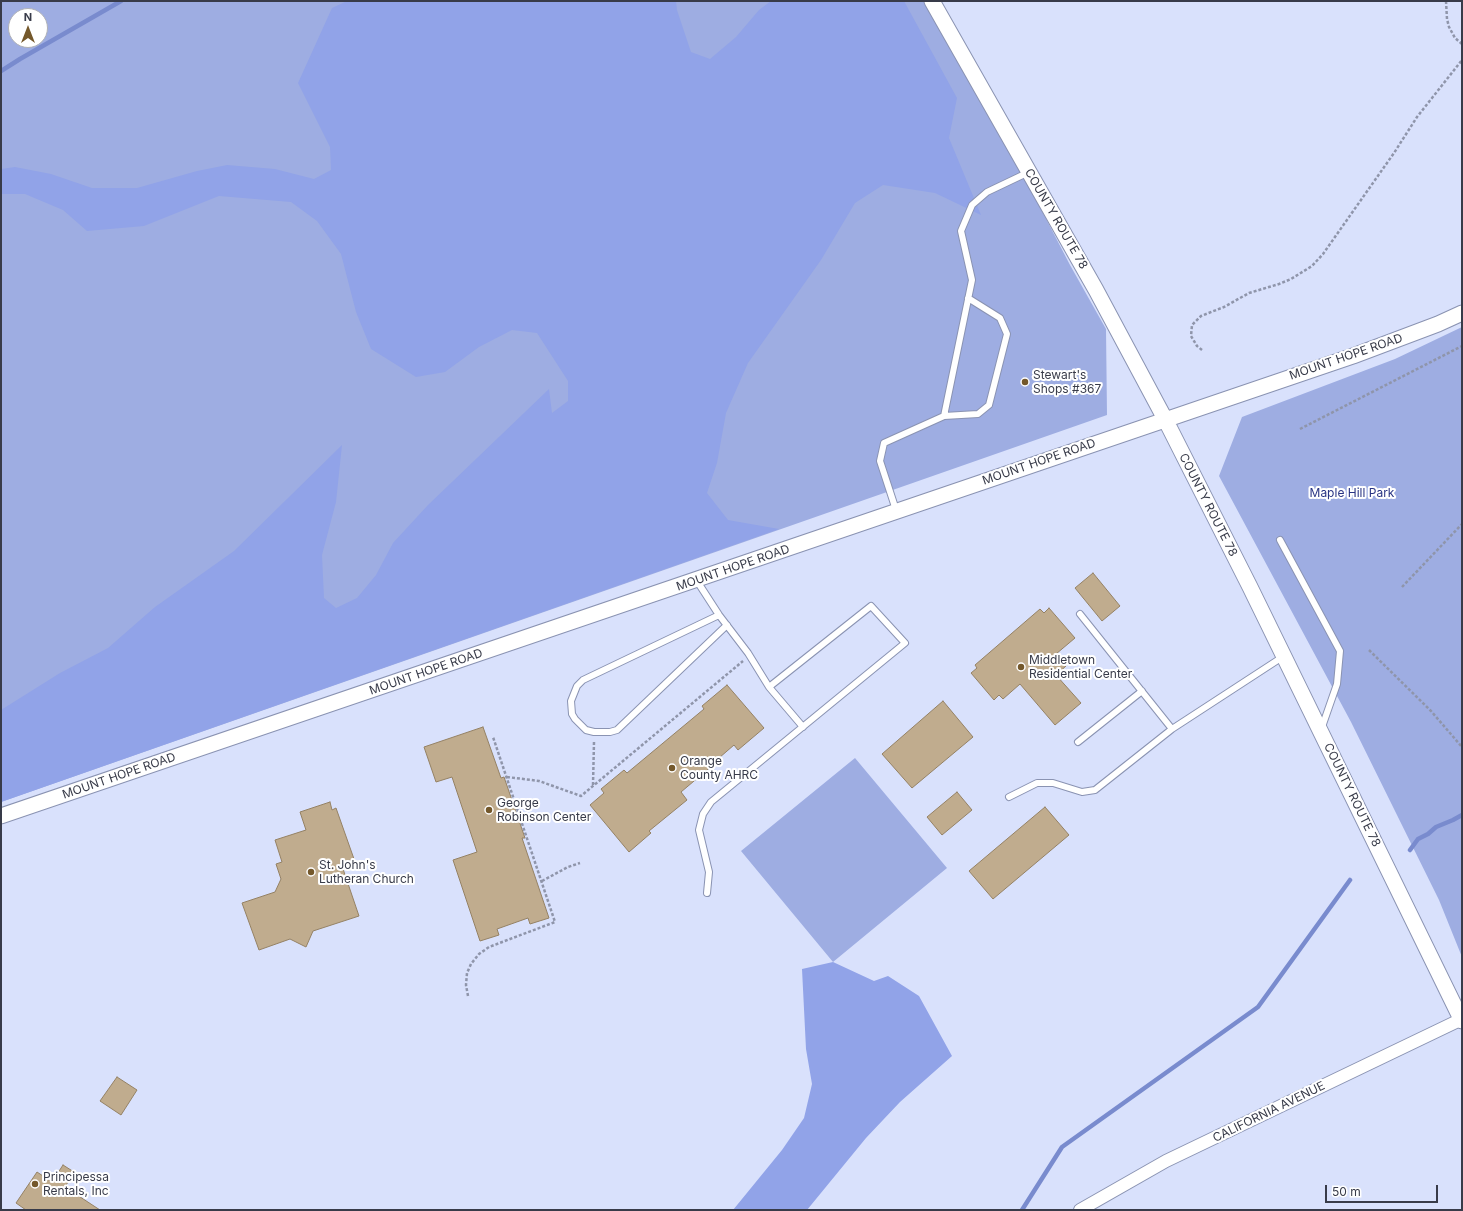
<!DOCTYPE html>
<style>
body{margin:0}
#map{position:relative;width:1463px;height:1211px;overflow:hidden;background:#d9e1fc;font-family:Inter,sans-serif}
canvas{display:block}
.frame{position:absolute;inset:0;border:2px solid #383b49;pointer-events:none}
.north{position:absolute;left:8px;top:8px;width:40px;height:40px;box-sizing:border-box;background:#fff;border:1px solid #afb1b6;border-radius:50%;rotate:0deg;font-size:11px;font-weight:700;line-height:16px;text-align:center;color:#383b49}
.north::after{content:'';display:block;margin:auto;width:14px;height:18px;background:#74582b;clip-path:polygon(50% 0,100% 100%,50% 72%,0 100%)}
.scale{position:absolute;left:1325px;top:1185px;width:113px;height:18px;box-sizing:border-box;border:2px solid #383b49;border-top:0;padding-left:5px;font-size:12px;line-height:14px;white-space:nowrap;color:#383b49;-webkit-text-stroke:3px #fff;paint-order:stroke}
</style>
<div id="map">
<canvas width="1463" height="1211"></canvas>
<div class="frame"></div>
<div class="north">N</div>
<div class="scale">50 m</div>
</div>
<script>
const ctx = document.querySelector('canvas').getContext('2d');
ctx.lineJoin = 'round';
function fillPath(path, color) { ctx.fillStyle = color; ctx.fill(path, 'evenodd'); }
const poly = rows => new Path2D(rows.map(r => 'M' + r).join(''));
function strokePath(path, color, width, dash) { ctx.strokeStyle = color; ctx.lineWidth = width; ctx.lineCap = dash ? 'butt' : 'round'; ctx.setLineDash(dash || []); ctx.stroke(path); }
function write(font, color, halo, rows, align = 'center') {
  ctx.font = font + ' Inter,sans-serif'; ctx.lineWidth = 4; ctx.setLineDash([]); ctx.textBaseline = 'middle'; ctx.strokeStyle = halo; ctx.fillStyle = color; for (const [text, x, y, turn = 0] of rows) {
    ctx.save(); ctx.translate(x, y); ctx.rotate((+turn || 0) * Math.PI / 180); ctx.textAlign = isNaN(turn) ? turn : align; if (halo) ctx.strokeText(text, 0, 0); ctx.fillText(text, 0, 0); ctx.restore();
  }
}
fillPath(poly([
 [1,1,936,1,1027,182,1070,265,1106,329,1107,415,1,802],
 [16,16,40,16,40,40,16,40],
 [1462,327,1462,957,1439,900,1351,722,1219,476,1242,417,1395,359],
 [855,758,947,868,833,962,741,851]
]), '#9eade2');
fillPath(poly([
 [347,1,676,1,677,10,691,52,710,59,736,37,759,10,771,1,904,1,957,98,949,138,981,215,935,193,883,185,855,203,821,260,748,363,726,413,717,463,707,493,728,520,779,529,1,802,1,710,60,673,108,648,155,607,234,551,342,445,336,502,322,555,324,598,336,608,357,598,376,575,393,543,428,505,549,389,552,413,568,401,568,381,537,333,512,330,479,347,445,372,416,377,371,349,356,312,341,254,317,221,291,202,219,196,144,226,87,231,63,210,25,194,1,194,1,169,15,167,51,174,92,188,137,188,197,171,227,165,275,169,314,179,331,170,330,147,298,83,332,8],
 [833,962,874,981,888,976,919,996,952,1056,900,1102,866,1138,807,1210,733,1210,782,1150,804,1118,812,1084,806,1049,802,969]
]), '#91a3e8');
strokePath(poly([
 [1,71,20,59,121,1],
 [1410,850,1418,839,1428,834,1436,827,1453,820,1462,815],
 [1022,1210,1062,1147,1258,1007,1350,880]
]), '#798bce', 4.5);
const building = poly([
 [1093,573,1120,606,1102,621,1075,588,1093,573],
 [1049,608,1075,638,1056,654,1066,666,1056,675,1081,703,1055,725,1020,684,1003,699,999,695,994,700,971,673,977,668,975,665,1040,609,1044,613,1049,608],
 [727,685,764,728,738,750,734,745,712,764,713,765,681,792,687,800,649,831,651,833,629,852,590,805,604,793,601,789,624,770,627,773,704,709,702,706,727,685],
 [943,701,973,737,912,788,882,754,943,701],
 [483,727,501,778,504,777,525,838,522,838,549,918,530,924,528,918,497,929,499,935,480,941,453,860,477,852,452,777,436,782,424,747,483,727],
 [957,792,972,810,942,835,927,817,957,792],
 [330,802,332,810,336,808,354,859,341,863,359,916,313,931,306,947,290,939,259,950,242,903,275,892,281,879,276,864,282,862,275,840,306,830,300,812,330,802],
 [1045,807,1069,835,993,899,969,871,1045,807],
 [117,1077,137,1090,121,1115,100,1101,117,1077],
 [63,1165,74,1172,65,1187,100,1210,26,1210,16,1203,37,1172,52,1182,63,1165]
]);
fillPath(building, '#c0ac8e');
strokePath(building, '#948164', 1);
const service = poly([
 [944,416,978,414,989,405,1007,334,1000,318,968,298],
 [896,510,880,461,884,443,944,416,972,280,961,231,972,205,987,192,1029,172],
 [1280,540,1340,651,1337,684,1322,727],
 [697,581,719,615,748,653,769,687],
 [1080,614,1172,729],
 [719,615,583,680,577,686,571,701,572,714,575,719,586,730,594,732,610,732,617,730,727,625],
 [1078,742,1142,691],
 [1009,797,1037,783,1053,783,1082,792,1095,790,1172,729,1284,656],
 [707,893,709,872,699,830,703,814,711,802,905,643,871,606,769,687,803,727]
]);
const minor = poly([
 [1080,1210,1166,1161,1462,1019]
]);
const tertiary = poly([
 [932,1,1096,290,1165,419,1250,587,1462,1021],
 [1,816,1353,356,1438,324,1462,313]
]);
strokePath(service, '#8a93b2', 8);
strokePath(minor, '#8a93b2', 14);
strokePath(tertiary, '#8a93b2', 17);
strokePath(poly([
 [1446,1,1447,19,1449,27,1455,38,1462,44],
 [1202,350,1197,346,1191,336,1192,325,1201,316,1224,307,1249,293,1279,284,1291,279,1312,266,1323,254,1394,153,1417,117,1462,60],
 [1300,429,1462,346],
 [1402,587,1462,524],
 [1369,650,1431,711,1462,747],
 [507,777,539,781,581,796,743,661],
 [593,785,594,742],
 [542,881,568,867,580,863],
 [468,996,466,985,467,973,471,964,479,954,489,947,555,922,493,737]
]), '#8f95aa', 2.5, [3, 2]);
strokePath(service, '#fff', 6);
strokePath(minor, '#fff', 12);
strokePath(tertiary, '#fff', 15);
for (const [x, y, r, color] of [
 [1025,382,4,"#74582b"],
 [1021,667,4,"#74582b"],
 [672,768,4,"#74582b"],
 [489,810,4,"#74582b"],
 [311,872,4,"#74582b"],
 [35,1184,4,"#74582b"]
]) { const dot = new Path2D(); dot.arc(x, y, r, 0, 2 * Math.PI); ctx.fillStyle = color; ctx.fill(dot); strokePath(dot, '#fff', 1.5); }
write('12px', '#383b49', '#fff', [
 ["COUNTY ROUTE 78",1056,219,60],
 ["MOUNT HOPE ROAD",1346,357,-19],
 ["MOUNT HOPE ROAD",1039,462,-19],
 ["COUNTY ROUTE 78",1208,505,63],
 ["MOUNT HOPE ROAD",733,568,-19],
 ["MOUNT HOPE ROAD",426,672,-19],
 ["MOUNT HOPE ROAD",119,776,-19],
 ["COUNTY ROUTE 78",1352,795,64],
 ["CALIFORNIA AVENUE",1269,1112,-26]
]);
write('12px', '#383b49', '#fff', [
 ["Stewart's",1033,375],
 ["Shops #367",1033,389],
 ["Middletown",1029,660],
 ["Residential Center",1029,674],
 ["Orange",680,761],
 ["County AHRC",680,775],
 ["George",497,803],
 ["Robinson Center",497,817],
 ["St. John's",319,865],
 ["Lutheran Church",319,879],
 ["Principessa",43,1177],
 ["Rentals, Inc",43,1191]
], 'left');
write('12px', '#293483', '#fff', [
 ["Maple Hill Park",1352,493]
]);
</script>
